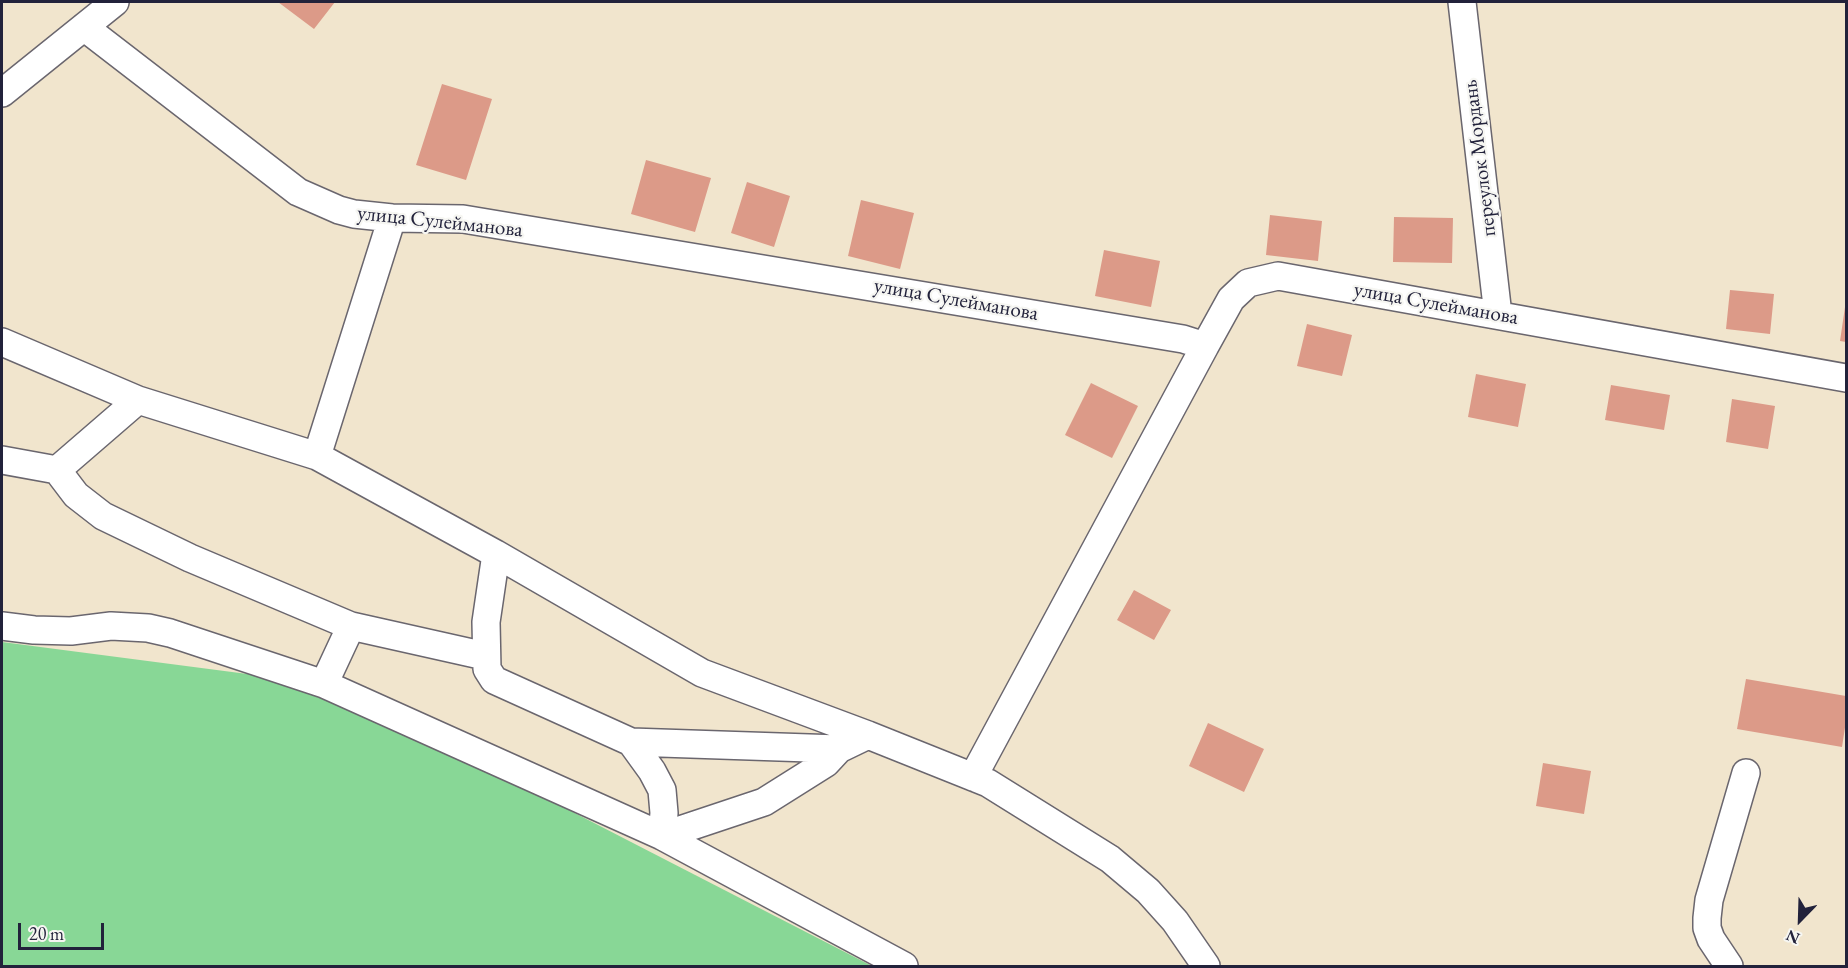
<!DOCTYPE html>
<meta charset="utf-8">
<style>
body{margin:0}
#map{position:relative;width:1848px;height:968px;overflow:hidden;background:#f1e5cd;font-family:"EB Garamond",serif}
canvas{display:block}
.frame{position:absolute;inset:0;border:3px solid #22223b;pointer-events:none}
.north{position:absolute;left:1770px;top:890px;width:60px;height:60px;-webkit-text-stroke:4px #f6f6f2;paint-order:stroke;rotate:203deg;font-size:16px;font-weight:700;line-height:24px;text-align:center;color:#22223b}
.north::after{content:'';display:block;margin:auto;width:21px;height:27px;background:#22223b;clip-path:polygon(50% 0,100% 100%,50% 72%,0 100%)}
.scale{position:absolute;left:18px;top:923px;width:86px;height:27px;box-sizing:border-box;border:3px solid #22223b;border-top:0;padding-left:8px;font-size:18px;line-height:21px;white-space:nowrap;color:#22223b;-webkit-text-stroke:4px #f6f6f2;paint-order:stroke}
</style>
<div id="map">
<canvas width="1848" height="968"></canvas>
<div class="frame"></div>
<div class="north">N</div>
<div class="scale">20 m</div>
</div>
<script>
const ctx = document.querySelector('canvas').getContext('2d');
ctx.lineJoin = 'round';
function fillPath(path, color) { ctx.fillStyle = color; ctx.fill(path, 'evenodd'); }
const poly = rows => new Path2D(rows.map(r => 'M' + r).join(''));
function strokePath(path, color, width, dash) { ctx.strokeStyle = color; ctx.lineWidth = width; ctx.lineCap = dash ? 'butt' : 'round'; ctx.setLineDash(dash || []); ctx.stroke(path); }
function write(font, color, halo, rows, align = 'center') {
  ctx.font = font + ' "EB Garamond",serif'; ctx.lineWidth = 4.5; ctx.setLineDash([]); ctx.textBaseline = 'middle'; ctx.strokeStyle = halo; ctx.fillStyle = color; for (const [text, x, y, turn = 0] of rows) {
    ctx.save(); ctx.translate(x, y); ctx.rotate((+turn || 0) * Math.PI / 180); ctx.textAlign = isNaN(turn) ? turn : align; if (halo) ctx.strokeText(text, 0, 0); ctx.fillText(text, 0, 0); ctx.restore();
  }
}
fillPath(poly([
 [2,642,324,684,872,966,2,966]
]), '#88d796');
fillPath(poly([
 [278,2,335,2,314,29],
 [442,84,492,99,466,180,416,165],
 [646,160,711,178,695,232,631,214],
 [747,182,790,196,774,247,731,233],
 [861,200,914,213,900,269,848,256],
 [1270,215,1322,221,1318,261,1266,255],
 [1394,217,1453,218,1452,263,1393,262],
 [1104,250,1160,261,1151,307,1095,296],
 [1730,290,1774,294,1770,334,1726,329],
 [1845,307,1846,307,1846,342,1840,341],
 [1307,324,1352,335,1342,376,1297,366],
 [1476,374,1526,384,1518,427,1468,417],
 [1091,383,1138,406,1112,458,1065,435],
 [1611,385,1670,395,1664,430,1605,420],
 [1732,399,1775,406,1768,449,1726,442],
 [1134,590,1171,610,1154,640,1117,620],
 [1746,679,1846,696,1846,721,1842,747,1737,729],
 [1208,723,1264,749,1244,792,1189,766],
 [1543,763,1591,771,1584,814,1536,806]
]), '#dc9a88');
const minor = poly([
 [1462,2,1498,315],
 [84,27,298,192,339,210,354,214,392,218,463,219,1183,339,1205,346,1231,299,1248,283,1278,276,1846,378],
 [2,93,115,2],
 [2,342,138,400],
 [317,456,392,218],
 [2,460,57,470,138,400,317,456,496,554],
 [57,470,76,495,103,516,190,558,351,626],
 [2,626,34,630,71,631,111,626,148,628,170,633,324,684],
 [485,656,351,626,324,684,662,836,904,966],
 [631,742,494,680,487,669,486,622,496,554,702,673,868,735],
 [839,749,631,742,652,771,662,790,664,813,662,836,764,802,826,763,839,749,868,735,988,783,1110,859,1148,891,1175,921,1206,966],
 [973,777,1205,346],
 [1729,966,1711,939,1707,928,1707,918,1709,900,1746,773]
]);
strokePath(minor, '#6a666e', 30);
strokePath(minor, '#fff', 27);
write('21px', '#22223b', '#f6f6f2', [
 ["переулок Мордань",1480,158,-97],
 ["улица Сулейманова",440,222,6],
 ["улица Сулейманова",956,300,10],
 ["улица Сулейманова",1436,304,10]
]);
</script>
